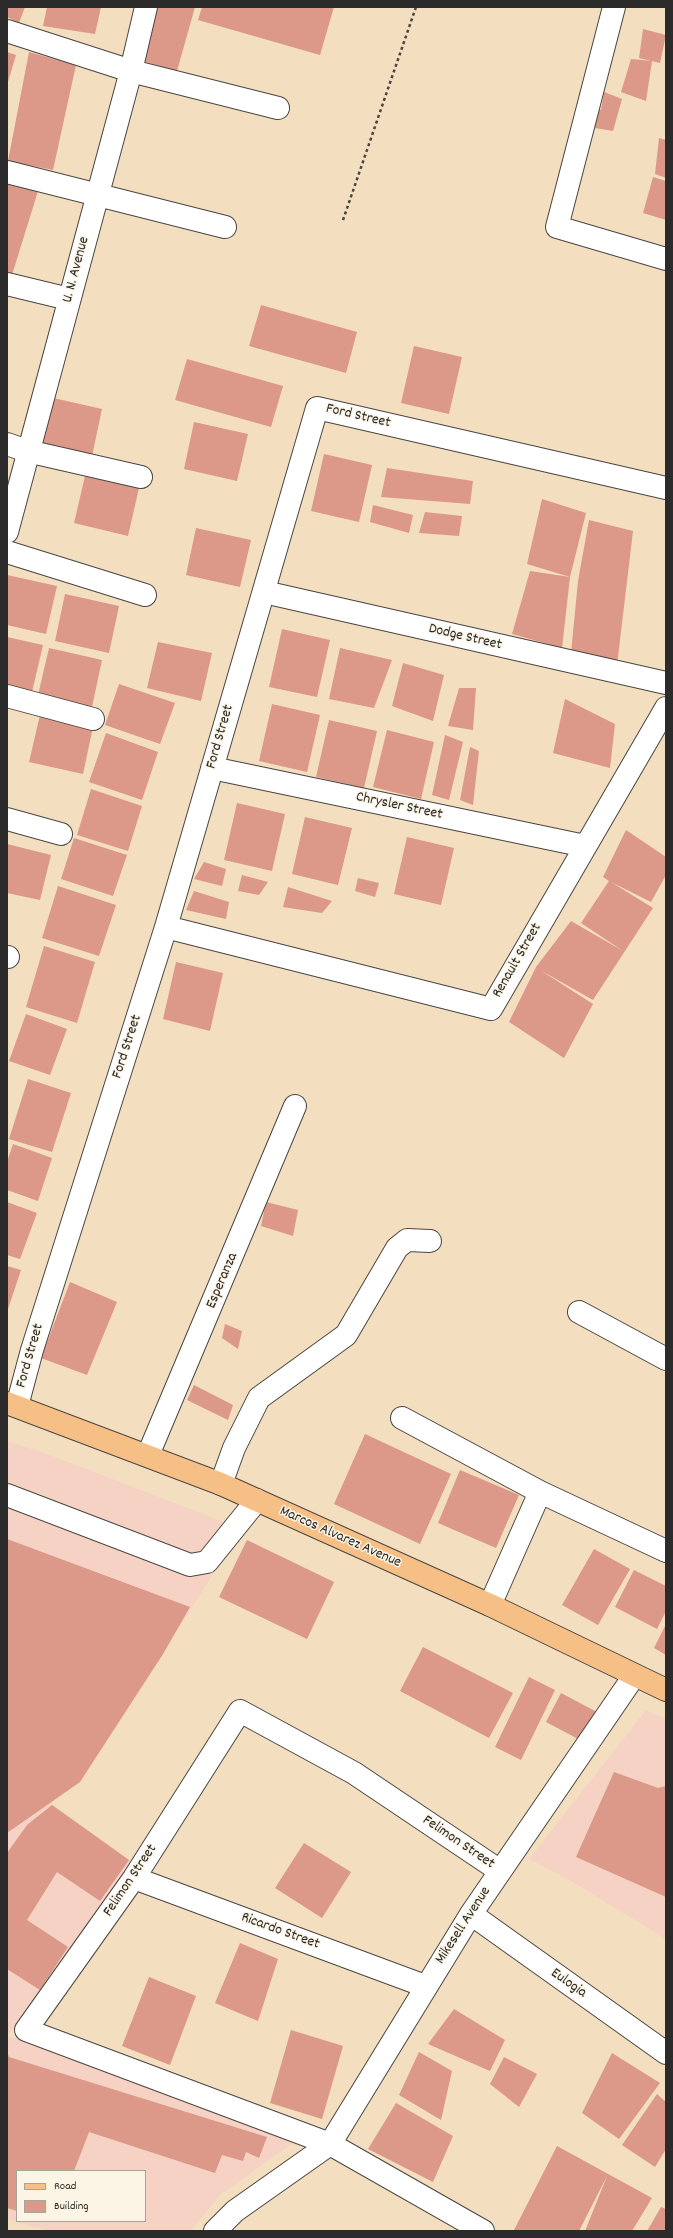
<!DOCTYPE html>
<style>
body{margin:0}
#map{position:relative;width:673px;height:2238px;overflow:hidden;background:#f4dec0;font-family:Dekko,sans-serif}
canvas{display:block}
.frame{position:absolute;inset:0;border:8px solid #2b2b2b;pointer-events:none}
.legend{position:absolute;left:16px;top:2170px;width:130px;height:52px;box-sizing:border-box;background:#fcf5e5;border:1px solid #a8a49b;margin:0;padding:5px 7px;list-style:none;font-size:12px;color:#2b2b2b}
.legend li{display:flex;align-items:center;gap:8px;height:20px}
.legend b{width:20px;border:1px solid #a8a49b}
</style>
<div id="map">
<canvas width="673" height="2238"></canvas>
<div class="frame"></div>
<ul class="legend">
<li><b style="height:5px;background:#f5bf86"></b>Road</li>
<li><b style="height:11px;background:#dc9888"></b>Building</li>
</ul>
</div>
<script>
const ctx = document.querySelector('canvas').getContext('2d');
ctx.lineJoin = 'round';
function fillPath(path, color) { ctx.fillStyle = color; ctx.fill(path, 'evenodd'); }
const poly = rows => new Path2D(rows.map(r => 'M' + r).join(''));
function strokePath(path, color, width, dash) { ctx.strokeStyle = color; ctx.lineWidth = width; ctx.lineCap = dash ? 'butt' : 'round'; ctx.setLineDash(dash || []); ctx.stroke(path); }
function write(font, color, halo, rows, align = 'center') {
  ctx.font = font + ' Dekko,sans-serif'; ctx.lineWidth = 3; ctx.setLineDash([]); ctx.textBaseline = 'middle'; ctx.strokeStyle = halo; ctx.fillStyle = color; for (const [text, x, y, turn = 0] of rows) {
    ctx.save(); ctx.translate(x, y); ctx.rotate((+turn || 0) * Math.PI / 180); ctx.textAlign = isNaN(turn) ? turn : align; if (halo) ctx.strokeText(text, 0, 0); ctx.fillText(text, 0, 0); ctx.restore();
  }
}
fillPath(poly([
 [7,1441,50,1455,242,1529,80,1782,51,1803,132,1862,41,1994,7,2036,296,2141,221,2194,190,2231,47,2231,7,2219],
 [17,2171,145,2171,145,2221,17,2221],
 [646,1710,666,1719,666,1939,568,1879,529,1859]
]), '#f5d2c3');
fillPath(poly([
 [7,7,25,7,19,23,7,17],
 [47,7,101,7,95,34,43,26],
 [156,7,195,7,177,71,143,61],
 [202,7,334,7,320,55,198,20],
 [643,29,666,35,660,63,639,58],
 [7,52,16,55,7,85],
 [29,52,76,65,53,170,8,161],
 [631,59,652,61,646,101,621,92],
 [604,92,622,99,613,131,589,127,589,107,601,110],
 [659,138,666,140,666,178,655,174],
 [653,177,666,181,666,220,643,213],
 [7,181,38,191,12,275,7,273],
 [261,305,357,332,346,373,249,346],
 [414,346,462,357,449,414,401,403],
 [187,359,283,386,271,427,175,400],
 [49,397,102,409,92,456,38,444],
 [194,422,248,434,237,481,184,469],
 [324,454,372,465,359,522,311,511],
 [387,468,473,481,470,504,381,497],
 [85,476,139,488,128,536,74,523],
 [542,499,586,513,570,577,562,648,512,634,530,571,570,577,527,564],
 [373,505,413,515,409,533,370,522],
 [425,512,462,516,459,536,419,533],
 [589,520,633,531,617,665,571,653,578,581],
 [196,528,251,540,240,587,186,575],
 [7,575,57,586,46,634,7,625],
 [65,594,119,606,109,653,55,641],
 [282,629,330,640,317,697,269,687],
 [7,637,43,645,32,692,7,686],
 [158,642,212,653,201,701,147,688],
 [49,648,102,660,92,707,38,695],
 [340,648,392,660,374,708,329,699],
 [403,663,444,675,433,721,392,706],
 [119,684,175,703,160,744,105,725],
 [459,688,476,688,473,730,448,726],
 [565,699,615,724,610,768,553,753],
 [272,704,320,715,307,772,259,761],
 [40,715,93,727,83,774,29,762],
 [329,720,377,731,364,788,316,777],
 [387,730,434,742,421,799,373,787],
 [106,733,158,752,142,800,89,782],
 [445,735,463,742,449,800,432,795],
 [470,747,479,751,473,805,460,800],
 [91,789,142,806,128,851,77,835],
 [237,803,285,814,272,871,224,860],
 [305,817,352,828,338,885,292,874],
 [626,830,666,857,666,875,651,902,611,882,653,908,593,1000,540,970,593,1004,564,1058,509,1022,536,967,571,921,623,951,581,923,609,881,603,877],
 [407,837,454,848,441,905,394,894],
 [74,838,127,855,113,896,61,879],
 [7,844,51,855,40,900,7,893],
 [204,862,226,869,222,886,194,879],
 [242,875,268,882,259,895,238,891],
 [358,878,379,883,375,897,355,891],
 [58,886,116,905,99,956,42,938],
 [288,887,332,901,322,913,283,907],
 [194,891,229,902,226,919,186,910],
 [44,946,95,962,77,1023,26,1007],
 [176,962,223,973,210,1031,163,1019],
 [26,1014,67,1029,50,1075,9,1061],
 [28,1079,71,1093,52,1152,9,1139],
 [13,1144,52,1158,38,1201,7,1190,7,1162],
 [7,1202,37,1213,20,1259,7,1255],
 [266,1202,298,1210,293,1236,261,1226],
 [7,1266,21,1270,7,1312],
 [70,1282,117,1302,87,1375,41,1358],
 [225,1324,242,1331,238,1349,222,1338],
 [194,1385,233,1405,228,1420,187,1400],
 [365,1434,451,1474,420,1544,334,1504],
 [460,1470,519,1495,496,1548,438,1523],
 [7,1539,190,1607,163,1654,80,1782,7,1833],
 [247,1540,334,1582,307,1639,219,1597],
 [594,1549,630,1569,598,1625,562,1605],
 [634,1570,666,1586,666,1611,657,1629,615,1607],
 [666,1624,666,1655,654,1648],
 [423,1647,513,1693,489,1738,400,1691],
 [529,1677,555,1690,521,1760,495,1747],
 [561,1693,597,1712,582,1741,546,1722],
 [614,1772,658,1788,666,1786,666,1897,576,1857],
 [52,1805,129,1860,100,1901,57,1872,27,1920,68,1947,40,1990,7,1969,7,1853,27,1825],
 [304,1843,351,1872,322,1918,275,1888],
 [240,1943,278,1959,258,2021,215,2003],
 [149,1977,196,1996,170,2065,122,2046],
 [454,2009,505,2040,490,2071,428,2044],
 [291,2030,343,2046,322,2119,270,2103],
 [7,2052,9,2057,267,2137,259,2158,246,2152,243,2161,222,2155,215,2173,89,2132,74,2171,17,2171,17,2211,7,2208],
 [419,2052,452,2071,441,2120,399,2095],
 [612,2053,660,2083,619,2139,582,2113],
 [504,2057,537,2074,519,2107,490,2084],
 [657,2094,666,2102,666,2149,655,2167,622,2145],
 [396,2103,453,2136,433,2182,368,2149],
 [557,2146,652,2198,632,2231,585,2231,607,2176,579,2231,514,2230],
 [661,2207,666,2209,666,2231,647,2231]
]), '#dc9888');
const minor = poly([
 [614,7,557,227,666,259],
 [7,31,131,71,278,108],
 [7,172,225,227],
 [7,284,69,299],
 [7,444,27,451,141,477],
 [7,532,131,71,146,7],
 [7,552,145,595],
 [264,592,666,683],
 [7,696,93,719],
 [212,768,585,846],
 [7,819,61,834],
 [166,927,491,1009,666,708],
 [7,957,8,957],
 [579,1312,666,1359],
 [17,1406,32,1350,166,927,317,408,666,488],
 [402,1418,540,1492,666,1551],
 [148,1455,295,1106],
 [221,1484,234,1448,259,1398,346,1335,397,1248,407,1240,430,1241],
 [7,1495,190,1565,207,1562,257,1500],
 [490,1605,540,1492],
 [134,1878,425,1986],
 [471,1914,666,2053],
 [215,2231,235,2211,330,2144,471,1914,634,1676],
 [483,2231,330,2144,26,2030,134,1878,240,1711,354,1773,500,1871]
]);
const major = poly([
 [7,1403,221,1484,490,1605,666,1690]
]);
strokePath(minor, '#494641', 24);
strokePath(major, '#494641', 24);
strokePath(poly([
 [343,220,416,7]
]), '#494641', 2.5, [3, 3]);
strokePath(minor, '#fff', 22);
strokePath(major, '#f5bf86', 22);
write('15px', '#2b2b2b', '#fcf5e5', [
 ["U. N. Avenue",77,270,-75],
 ["Ford Street",358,417,13],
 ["Dodge Street",465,638,13],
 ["Ford Street",221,737,-74],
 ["Chrysler Street",399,807,12],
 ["Renault Street",518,961,-60],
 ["Ford Street",128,1047,-72],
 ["Esperanza",223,1281,-67],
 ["Ford Street",31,1356,-74],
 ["Marcos Alvarez Avenue",340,1538,24],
 ["Felimon Street",458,1843,34],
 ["Felimon Street",131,1881,-56],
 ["Mikesell Avenue",464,1926,-57],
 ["Ricardo Street",280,1932,20],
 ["Eulogia",568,1984,35]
]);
</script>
